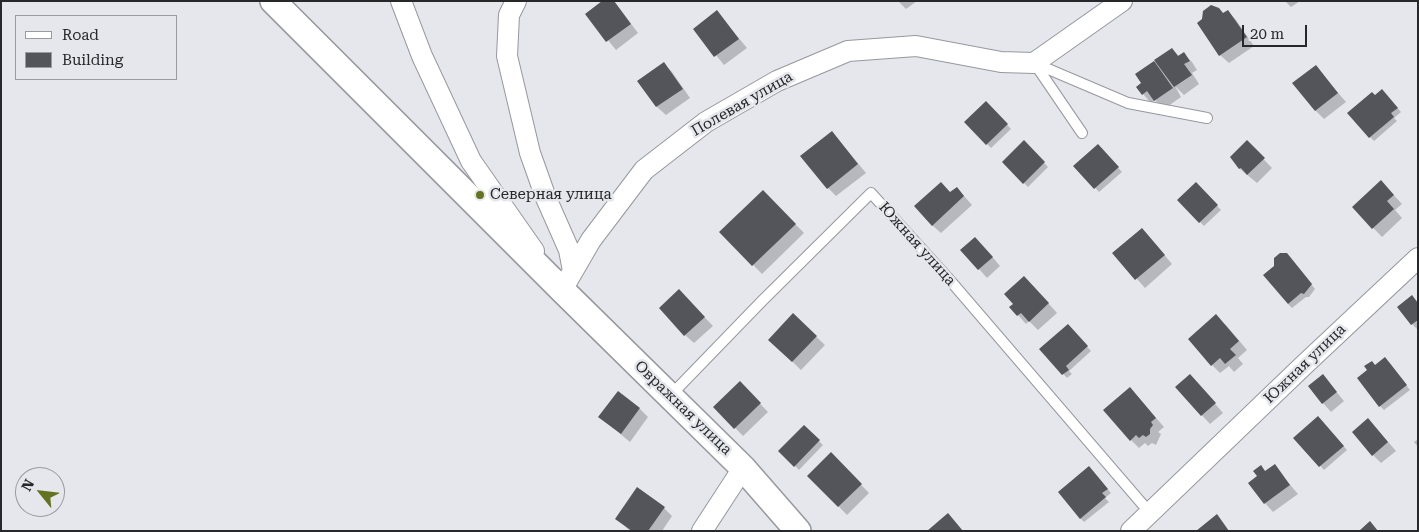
<!DOCTYPE html>
<meta charset="utf-8">
<style>
body{margin:0}
#map{position:relative;width:1419px;height:532px;overflow:hidden;background:#e5e7ed;font-family:"Roboto Serif",serif}
canvas{display:block}
.frame{position:absolute;inset:0;border:2px solid #27282a;pointer-events:none}
.legend{position:absolute;left:15px;top:15px;width:162px;height:65px;box-sizing:border-box;background:#e5e7ed;border:1px solid #999b9f;margin:0;padding:6px 9px;list-style:none;font-size:15px;color:#27282a}
.legend li{display:flex;align-items:center;gap:10px;height:25px}
.legend b{width:25px;border:1px solid #999b9f}
.north{position:absolute;left:15px;top:467px;width:50px;height:50px;box-sizing:border-box;background:#e5e7ed;border:1px solid #999b9f;border-radius:50%;rotate:299deg;font-size:14px;font-weight:700;line-height:20px;text-align:center;color:#27282a}
.north::after{content:'';display:block;margin:auto;width:18px;height:22px;background:#637421;clip-path:polygon(50% 0,100% 100%,50% 72%,0 100%)}
.scale{position:absolute;left:1242px;top:25px;width:65px;height:22px;box-sizing:border-box;border:2px solid #27282a;border-top:0;padding-left:6px;font-size:15px;line-height:18px;white-space:nowrap;color:#27282a;-webkit-text-stroke:4px #e5e7ed;paint-order:stroke}
</style>
<div id="map">
<canvas width="1419" height="532"></canvas>
<div class="frame"></div>
<ul class="legend">
<li><b style="height:6px;background:#fff"></b>Road</li>
<li><b style="height:14px;background:#53555a"></b>Building</li>
</ul>
<div class="north">N</div>
<div class="scale">20 m</div>
</div>
<script>
const ctx = document.querySelector('canvas').getContext('2d');
ctx.lineJoin = 'round';
function fillPath(path, color) { ctx.fillStyle = color; ctx.fill(path, 'evenodd'); }
const poly = rows => new Path2D(rows.map(r => 'M' + r).join(''));
function strokePath(path, color, width, dash) { ctx.strokeStyle = color; ctx.lineWidth = width; ctx.lineCap = dash ? 'butt' : 'round'; ctx.setLineDash(dash || []); ctx.stroke(path); }
function write(font, color, halo, rows, align = 'center') {
  ctx.font = font + ' "Roboto Serif",serif'; ctx.lineWidth = 5; ctx.setLineDash([]); ctx.textBaseline = 'middle'; ctx.strokeStyle = halo; ctx.fillStyle = color; for (const [text, x, y, turn = 0] of rows) {
    ctx.save(); ctx.translate(x, y); ctx.rotate((+turn || 0) * Math.PI / 180); ctx.textAlign = isNaN(turn) ? turn : align; if (halo) ctx.strokeText(text, 0, 0); ctx.fillText(text, 0, 0); ctx.restore();
  }
}
fillPath(poly([
 [614,1,638,33,616,50,587,14],
 [898,1,917,1,906,9],
 [1285,1,1300,1,1291,7],
 [1228,11,1236,20,1254,46,1229,63,1220,55,1224,14],
 [717,12,747,48,724,65,695,29],
 [1172,49,1180,57,1183,54,1192,62,1197,70,1192,73,1199,84,1184,95,1175,86,1181,97,1164,109,1155,100,1151,103,1143,94,1143,83,1137,75],
 [664,64,672,72,690,98,666,115,657,107,639,81],
 [1316,67,1346,102,1324,119,1315,110],
 [1386,95,1401,112,1394,118,1397,121,1374,141,1370,137,1375,97],
 [986,102,1011,129,991,148,965,122],
 [832,132,866,173,836,196,828,188],
 [1024,142,1048,167,1028,187,1003,162],
 [1247,142,1272,168,1257,183,1240,169],
 [1098,146,1122,172,1099,192,1075,166],
 [1196,184,1221,210,1204,226,1178,200],
 [957,188,972,205,941,233,932,225,951,194],
 [1389,190,1402,204,1395,210,1402,218,1382,237,1353,207],
 [763,191,804,233,762,274,721,232],
 [1150,238,1172,264,1145,288,1114,253],
 [984,247,1000,266,987,278,979,269],
 [1291,259,1315,289,1309,297,1306,297,1292,308,1288,304],
 [1033,286,1057,313,1038,330,1029,321,1026,324,1018,315],
 [687,299,713,326,694,343,685,335],
 [1418,303,1418,330,1412,324],
 [793,315,825,345,801,370,770,340],
 [1225,324,1247,350,1238,358,1243,364,1234,372,1229,366,1220,373,1212,365],
 [1072,330,1091,351,1069,371,1072,374,1067,378,1041,349],
 [1389,362,1410,390,1384,410,1380,406,1375,366],
 [1323,376,1344,401,1331,412,1323,403],
 [740,383,768,412,743,436,715,407],
 [1198,384,1223,413,1210,424,1177,388],
 [1138,397,1164,427,1158,432,1161,434,1156,445,1152,443,1148,446,1145,443,1139,448,1131,440],
 [640,409,648,417,630,442,600,417],
 [1322,422,1347,450,1324,470,1295,438],
 [804,427,823,445,799,470,780,451],
 [1376,428,1396,451,1381,463,1373,455],
 [1418,439,1418,447,1414,442],
 [831,454,869,493,847,515,809,476],
 [1274,466,1298,494,1273,512,1265,503,1259,477,1261,467,1266,472],
 [1093,471,1111,493,1105,498,1109,502,1084,522,1080,518],
 [664,508,672,516,662,531,630,531,616,518]
]), '#0003');
fillPath(poly([
 [602,1,614,1,631,24,606,42,585,14],
 [1211,5,1219,8,1223,13,1228,10,1247,37,1219,56,1197,23,1202,19,1203,11],
 [717,10,739,39,714,57,693,29],
 [1172,48,1178,56,1184,52,1190,61,1184,64,1192,75,1174,87,1154,60],
 [1154,61,1173,88,1154,101,1147,91,1142,95,1136,87,1141,83,1135,74],
 [664,62,683,89,656,107,637,81],
 [1316,65,1338,93,1315,111,1292,83],
 [1382,89,1398,108,1391,113,1394,117,1369,138,1347,113,1372,92,1375,95],
 [986,101,1008,124,986,145,964,122],
 [832,131,858,164,827,189,800,156],
 [1024,140,1045,162,1023,184,1002,162],
 [1247,140,1265,158,1247,175,1241,168,1239,169,1230,157],
 [1098,144,1119,167,1094,189,1073,166],
 [1381,180,1394,195,1387,201,1394,209,1372,229,1352,207],
 [941,182,950,192,957,187,964,196,932,226,914,206],
 [1196,182,1218,205,1199,223,1177,200],
 [763,190,796,224,752,266,719,232],
 [1142,228,1165,255,1135,280,1112,253],
 [975,237,993,257,978,270,960,250],
 [1280,253,1287,253,1312,284,1304,294,1301,293,1288,304,1263,275,1274,266,1274,258],
 [1024,276,1049,303,1029,322,1021,313,1017,316,1009,307,1013,304,1004,294],
 [679,289,705,317,684,336,659,308],
 [1412,295,1418,303,1418,320,1411,325,1397,307],
 [793,313,817,336,792,362,768,340],
 [1216,314,1239,341,1230,349,1236,355,1225,364,1220,358,1211,366,1188,339],
 [1068,324,1088,346,1066,366,1069,370,1062,375,1039,349],
 [1385,357,1407,385,1379,407,1357,378,1367,370,1364,366,1372,361,1375,365],
 [1190,374,1216,403,1201,416,1175,387],
 [1323,374,1337,392,1322,404,1308,386],
 [740,381,761,403,734,429,713,407],
 [1130,387,1156,418,1151,422,1153,425,1150,429,1150,434,1146,437,1143,435,1139,438,1136,435,1130,441,1103,410],
 [618,391,640,408,621,434,598,417],
 [1318,416,1344,446,1319,467,1293,438],
 [1368,418,1388,442,1372,456,1352,432],
 [804,425,820,440,794,467,778,451],
 [831,452,862,484,838,507,807,476],
 [1275,464,1290,485,1264,504,1248,483,1257,476,1253,471,1261,465,1265,471],
 [1089,466,1108,489,1102,493,1106,497,1080,519,1058,492],
 [637,487,665,507,648,531,632,531,615,519],
 [948,513,963,531,927,531],
 [1217,514,1229,531,1196,531],
 [1370,521,1378,531,1359,531]
]), '#53555a');
const service = poly([
 [1034,63,1128,103,1207,118],
 [1035,64,1082,133],
 [670,396,762,301,871,193,948,278,1150,513]
]);
const minor = poly([
 [401,1,422,56,471,161,534,251],
 [516,1,509,15,507,56,530,153,546,198,569,250,573,271],
 [554,279,562,290,591,240,644,170,706,122,777,81,848,51,916,46,1001,62,1034,63,1122,1],
 [702,531,743,468],
 [1131,531,1304,365,1418,258]
]);
const tertiary = poly([
 [273,1,562,290,743,468,798,531]
]);
strokePath(service, '#97989e', 12);
strokePath(minor, '#97989e', 22);
strokePath(tertiary, '#97989e', 28);
strokePath(service, '#fff', 10);
strokePath(minor, '#fff', 20);
strokePath(tertiary, '#fff', 25);
for (const [x, y, r, color] of [
 [480,195,5,"#637421"]
]) { const dot = new Path2D(); dot.arc(x, y, r, 0, 2 * Math.PI); ctx.fillStyle = color; ctx.fill(dot); strokePath(dot, '#e5e7ed', 2); }
write('15px', '#27282a', '#e5e7ed', [
 ["Полевая улица",742,104,-30],
 ["Южная улица",917,244,48],
 ["Южная улица",1305,364,-44],
 ["Овражная улица",683,408,44]
]);
write('15px', '#27282a', '#e5e7ed', [
 ["Северная улица",490,195]
], 'left');
</script>
